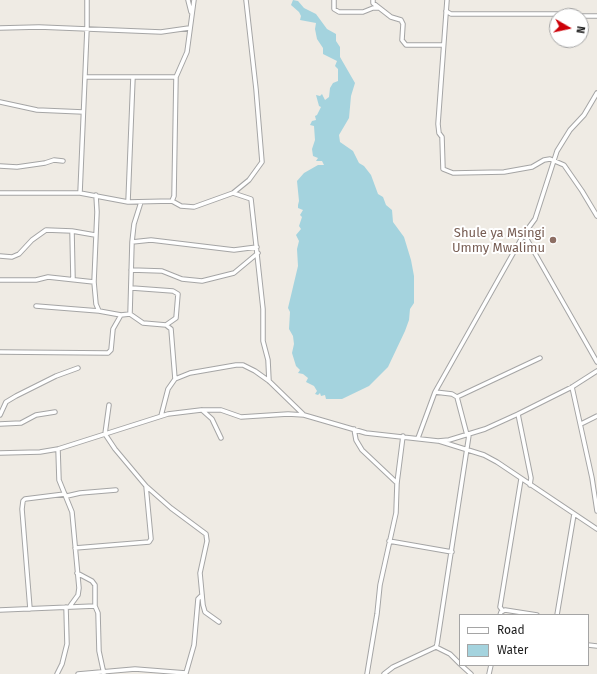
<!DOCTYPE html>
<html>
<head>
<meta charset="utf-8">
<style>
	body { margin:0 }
	#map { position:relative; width:597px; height:674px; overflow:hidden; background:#efebe4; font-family:"Fira Sans",sans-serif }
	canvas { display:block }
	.legend { position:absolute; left:459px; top:614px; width:130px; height:52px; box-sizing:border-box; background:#fff; border:1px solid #a5a5a5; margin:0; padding:5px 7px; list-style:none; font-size:12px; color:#1e1e1e }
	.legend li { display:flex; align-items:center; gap:8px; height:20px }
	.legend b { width:20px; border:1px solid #a5a5a5 }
	.north { position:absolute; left:549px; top:8px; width:40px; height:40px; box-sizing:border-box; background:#fff; border:1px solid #a5a5a5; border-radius:50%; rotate:99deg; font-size:11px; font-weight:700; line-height:16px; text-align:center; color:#1e1e1e }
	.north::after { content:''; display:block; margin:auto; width:14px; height:18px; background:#cc0008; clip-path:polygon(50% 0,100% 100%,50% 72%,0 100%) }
</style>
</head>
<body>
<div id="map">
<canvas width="597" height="674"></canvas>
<ul class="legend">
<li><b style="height:5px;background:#fff"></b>Road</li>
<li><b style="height:11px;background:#a4d3de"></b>Water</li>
</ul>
<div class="north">N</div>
</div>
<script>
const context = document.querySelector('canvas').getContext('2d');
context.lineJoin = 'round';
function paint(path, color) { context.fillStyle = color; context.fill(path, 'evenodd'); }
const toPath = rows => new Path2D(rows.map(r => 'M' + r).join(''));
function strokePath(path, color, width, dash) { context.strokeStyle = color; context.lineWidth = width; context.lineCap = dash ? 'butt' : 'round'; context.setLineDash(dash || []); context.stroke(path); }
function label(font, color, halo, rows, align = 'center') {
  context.font = font + ' "Fira Sans",sans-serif'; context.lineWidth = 4; context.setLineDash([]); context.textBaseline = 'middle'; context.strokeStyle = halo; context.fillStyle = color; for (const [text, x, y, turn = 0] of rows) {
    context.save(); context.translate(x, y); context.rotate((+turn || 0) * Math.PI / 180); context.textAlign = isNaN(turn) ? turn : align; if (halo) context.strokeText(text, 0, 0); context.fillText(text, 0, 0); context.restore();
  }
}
const water = toPath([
	[293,0,298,1,304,8,316,14,327,29,336,34,336,41,340,47,340,57,355,83,351,96,349,118,339,135,340,142,353,151,359,163,364,166,371,175,378,194,383,197,386,205,392,210,393,222,404,237,411,260,414,276,414,303,410,309,409,320,405,331,388,367,369,386,342,399,326,399,325,395,321,396,320,393,318,395,315,394,317,391,314,386,306,382,308,378,303,374,298,373,300,370,296,366,292,353,294,344,293,336,289,329,290,312,288,308,298,266,297,249,299,241,296,235,301,229,299,226,302,217,300,215,303,210,298,208,298,205,299,201,297,181,304,173,318,165,324,165,322,161,316,161,318,158,313,156,312,149,315,140,314,126,310,125,312,121,316,120,315,116,317,115,321,107,319,106,316,95,320,96,322,94,325,100,329,97,330,88,333,83,338,81,338,69,335,66,337,61,323,54,323,48,317,39,315,29,316,23,300,20,301,16,299,12,291,5]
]);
const street = toPath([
	[188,0,191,12],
	[334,0,334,9,339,12,363,12,373,8,379,8],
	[373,0,373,3,391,17,401,20,403,24,402,40,406,45,442,45],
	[447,0,438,124,439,133,442,137,443,169,453,173,504,172,532,167,544,160,550,159,564,165,582,191,597,216],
	[446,11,451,14,557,14,574,16],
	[581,16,597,16],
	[0,28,39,27,161,32,189,28],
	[85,77,176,77],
	[0,102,37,110,83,112],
	[0,166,17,167,45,163,54,160,63,161],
	[0,193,80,193,128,202,172,201,174,196,176,77,187,52,194,0],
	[80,193,87,29,87,0],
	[233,193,249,180,262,162,256,89,246,0],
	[96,195,97,212,94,282,96,304,99,311],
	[172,201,181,206,194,207,233,193,251,199,263,309,263,341,268,360,269,381],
	[128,202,133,77],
	[141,202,134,224,132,242,130,314,143,323,166,325,171,329,175,379],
	[72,231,73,279],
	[524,234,597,362],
	[132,242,151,240,234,250,257,247],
	[0,256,12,257,19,254,32,240,46,230,72,231,95,235],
	[131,270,162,271,182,279,202,281,234,273,258,253],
	[0,280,36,280,48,277,94,282],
	[132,288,173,291,178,294,176,318,166,325],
	[36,306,99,311,121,315,130,314],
	[0,352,108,353,111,350,113,329,121,315],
	[572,387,592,478,597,511],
	[457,397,540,358],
	[109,405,105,434,115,449,146,486,171,508,206,534,207,541,200,573,203,605,205,612,219,622],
	[202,410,212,419,221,438],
	[518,414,531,478,530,485],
	[0,415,6,402,16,396,56,376,78,368],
	[161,416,168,389,175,379,190,373,236,365,243,365,255,371,269,381,303,414],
	[0,424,21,423,36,415,55,412],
	[581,424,597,416],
	[354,429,356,440,362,450,397,483],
	[418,438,435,392,524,234,535,219,557,151,570,130,584,115,597,93],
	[439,441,484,455,497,462,597,529],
	[58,449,59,480,72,512,79,588,78,595,70,606],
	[0,453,40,452,58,449,168,414,201,410,221,410,241,417,288,414,304,415,366,433,438,441,449,440,485,429,518,414,572,387,597,371],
	[67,496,80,493,116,490],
	[389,541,452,552],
	[75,548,149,542,151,539,146,486],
	[77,573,92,581,95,585,95,606],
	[30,609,22,509,23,501,25,499,65,494],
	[0,610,95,606,98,613,99,651,104,674],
	[503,611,500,607,521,479],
	[500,615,501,612,505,610,537,615],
	[557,615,574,514],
	[588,645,597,646],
	[436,647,450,654,460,664],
	[461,665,471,674],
	[57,674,62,664,67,644,66,607],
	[78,674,135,669,186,673,194,645,198,599,202,595],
	[367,674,377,614,380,585,396,513,397,483,403,436],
	[384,674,393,667,436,647,437,644,469,435,467,435,457,397,452,394,435,392],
	[489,674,491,665]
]);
const markers = [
	[553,240,4,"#8d6e63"]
];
const educationNames = [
	["Shule ya Msingi",545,233],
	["Ummy Mwalimu",545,248]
];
paint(water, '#a4d3de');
strokePath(street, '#a5a5a5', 5.5);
strokePath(street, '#fff', 3.5);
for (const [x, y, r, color] of markers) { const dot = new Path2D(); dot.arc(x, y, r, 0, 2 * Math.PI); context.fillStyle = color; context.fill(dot); strokePath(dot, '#fff', 1.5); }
label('13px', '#785e54', '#fff', educationNames, 'right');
</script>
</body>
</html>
